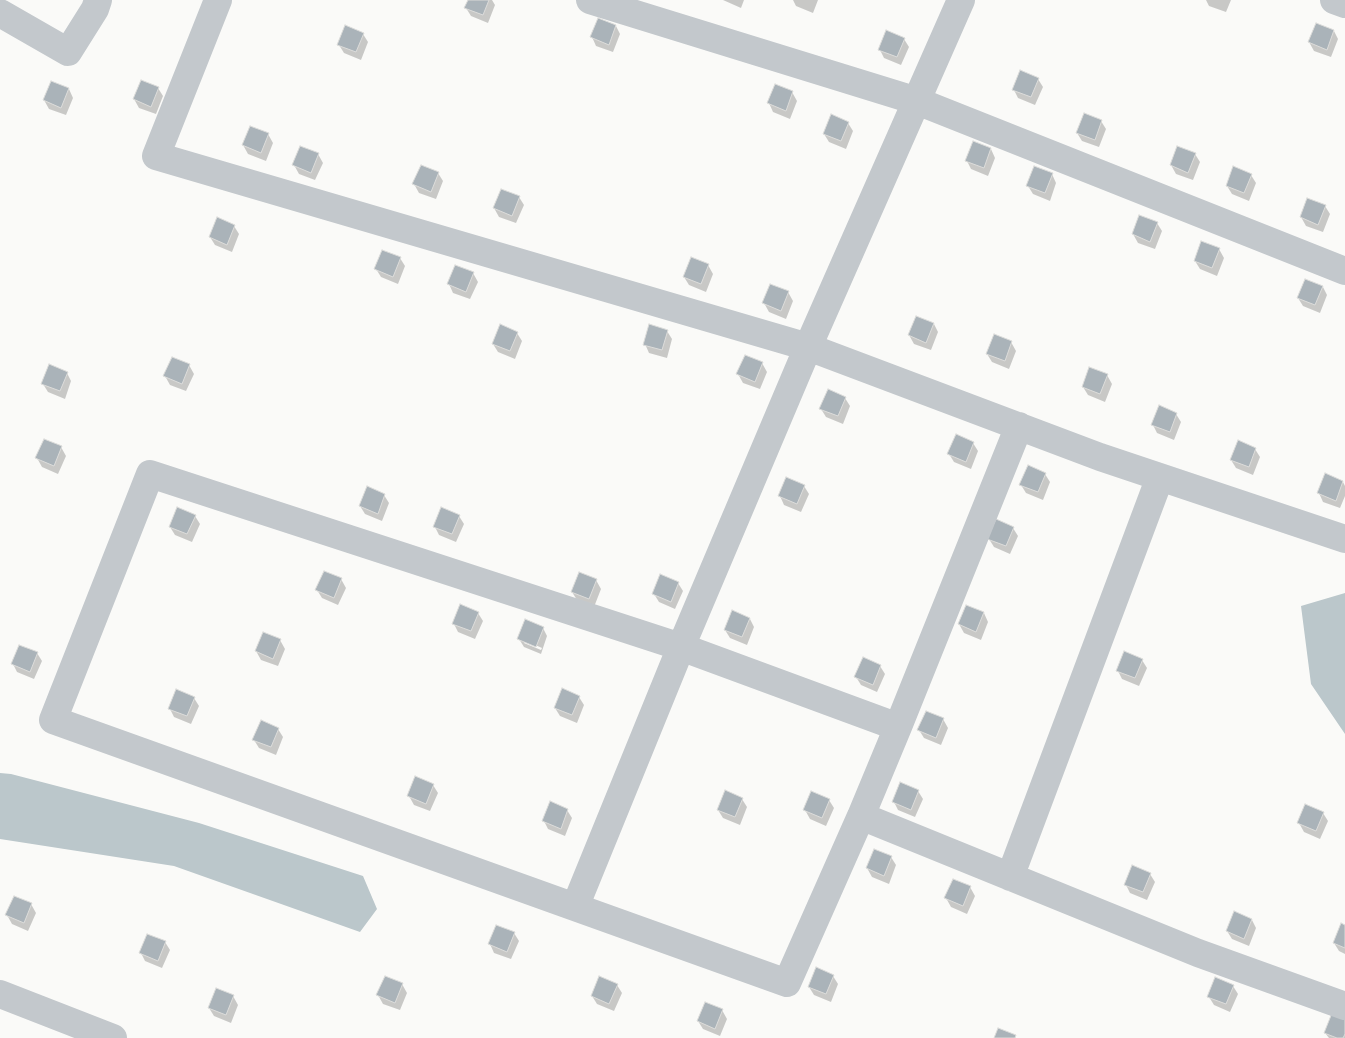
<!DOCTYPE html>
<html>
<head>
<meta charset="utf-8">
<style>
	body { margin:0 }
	canvas { display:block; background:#fafaf8 }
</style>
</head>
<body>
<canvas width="1345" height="1038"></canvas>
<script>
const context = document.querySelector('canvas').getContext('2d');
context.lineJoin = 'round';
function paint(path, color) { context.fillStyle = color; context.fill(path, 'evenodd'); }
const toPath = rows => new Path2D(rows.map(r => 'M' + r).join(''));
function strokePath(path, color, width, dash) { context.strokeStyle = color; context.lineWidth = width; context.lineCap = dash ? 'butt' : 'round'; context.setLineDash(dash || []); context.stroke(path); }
const water = toPath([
	[1345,593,1345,734,1311,684,1301,606],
	[0,773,11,774,199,823,363,876,377,909,360,932,174,866,0,839]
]);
const shadow = toPath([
	[469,0,492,0,495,5,488,23,471,16,466,8],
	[723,0,744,0,741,8],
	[793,0,818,0,813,13,796,6],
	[1206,0,1231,0,1226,12,1209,6],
	[616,26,620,34,613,52,596,46,592,37],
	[1334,31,1338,39,1331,57,1314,51,1309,42],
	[363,34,368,42,361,60,344,53,339,45],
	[904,39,909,47,901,65,884,58,880,50],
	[1038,79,1043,87,1035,105,1018,98,1014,90],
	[52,82,69,89,73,98,66,115,49,109,44,100],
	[158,88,163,96,156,114,139,108,134,99],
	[792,92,797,101,790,119,773,112,769,103],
	[1101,121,1106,129,1099,147,1082,141,1077,133],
	[848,123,853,131,846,149,829,142,824,134],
	[268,134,273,143,266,161,248,154,243,145],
	[991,149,995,158,988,176,971,169,967,161],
	[318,154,323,163,315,180,299,174,294,165],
	[1195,154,1200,162,1193,180,1176,174,1171,165],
	[438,173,443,181,436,199,419,193,414,184],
	[1052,174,1056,183,1050,201,1033,194,1028,186],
	[1251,175,1256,183,1249,201,1232,194,1227,186],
	[519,197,524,205,516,223,499,217,494,208],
	[1325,206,1330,214,1323,232,1306,226,1301,217],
	[1157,223,1162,231,1155,249,1138,243,1133,234],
	[234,226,239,234,232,252,215,245,210,237],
	[1219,249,1224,258,1217,276,1200,269,1195,261],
	[400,258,405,266,398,284,381,277,376,269],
	[708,265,713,274,706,292,689,285,684,277],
	[473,273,478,282,470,299,453,293,449,284],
	[1323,287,1327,295,1320,313,1303,306,1298,298],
	[788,292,793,301,786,319,769,312,764,303],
	[917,317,934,324,938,332,931,350,914,344,909,335],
	[667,331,672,339,667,358,649,353,645,344],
	[517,333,522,341,515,359,498,352,493,344],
	[1011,342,1016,351,1009,369,992,362,987,354],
	[762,363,767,372,760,389,743,383,738,374],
	[189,365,194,374,186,391,170,385,165,376],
	[67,373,71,381,65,399,48,392,43,384],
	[1107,375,1112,384,1105,402,1088,395,1083,387],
	[845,398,850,406,843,424,826,417,821,409],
	[1176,414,1181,422,1174,440,1157,433,1153,425],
	[973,443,978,451,971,469,954,462,949,454],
	[61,447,66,456,58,474,42,467,37,458],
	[1255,449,1260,457,1253,475,1236,468,1231,460],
	[1045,474,1050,482,1043,500,1026,493,1021,485],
	[1343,482,1345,486,1345,496,1340,508,1323,502,1319,493],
	[804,486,809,494,801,512,784,505,780,496],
	[384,495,389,503,382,521,365,514,360,506],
	[195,516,200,524,192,542,175,535,170,527],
	[459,516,464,524,456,542,439,535,435,527],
	[1013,528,1018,536,1010,554,994,547,989,539],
	[341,579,346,588,338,605,322,598,317,590],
	[596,580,601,589,594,607,577,600,572,592],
	[678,583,683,591,675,609,659,602,654,594],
	[967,606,984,613,988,622,981,640,964,633,959,624],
	[733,612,750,619,754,627,747,645,730,638,725,630],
	[478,613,483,621,475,639,458,632,454,624],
	[543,628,547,636,541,654,524,647,519,639],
	[524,640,542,648,541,650,524,643],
	[280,640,285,649,278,666,261,660,256,651],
	[37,653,42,661,34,679,17,672,13,664],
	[1142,660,1147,668,1139,686,1122,679,1118,671],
	[880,666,885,674,877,692,861,685,856,677],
	[579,697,584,705,577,723,560,716,555,708],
	[194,698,199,706,191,724,174,717,170,709],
	[943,719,948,728,941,745,924,738,919,730],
	[278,729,283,737,276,755,259,748,254,740],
	[433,785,438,793,430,811,414,805,409,796],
	[918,791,923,799,915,817,898,810,894,802],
	[742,799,747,807,740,825,723,818,718,810],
	[829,800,834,808,826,826,810,819,805,810],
	[567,810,572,818,565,836,548,829,544,821],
	[1323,813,1328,821,1320,839,1304,832,1299,823],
	[891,857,896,865,889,884,872,877,867,868],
	[1150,874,1155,882,1147,900,1130,893,1126,885],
	[970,887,975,896,967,914,951,907,946,898],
	[31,904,36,913,28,931,12,924,7,915],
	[1252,920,1256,928,1249,946,1232,939,1227,931],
	[1345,926,1345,954,1339,951,1334,943],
	[514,933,519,941,511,959,494,953,490,944],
	[165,942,170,950,162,968,145,961,141,953],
	[833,976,838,984,831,1002,814,995,809,987],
	[402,984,407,993,400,1010,383,1004,378,995],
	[617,985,622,993,614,1011,597,1004,592,996],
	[1233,986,1238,994,1230,1012,1214,1005,1209,997],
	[233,996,238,1005,231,1023,214,1016,209,1008],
	[722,1010,727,1019,720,1036,703,1029,698,1021],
	[1345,1020,1345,1038,1329,1038,1325,1033]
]);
const building = toPath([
	[468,0,489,0,483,15,464,8,468,0],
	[598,18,616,25,609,45,590,37,598,18],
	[1316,23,1334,30,1327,50,1308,42,1316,23],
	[345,25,364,33,356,52,337,45,345,25],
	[886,30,905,38,897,57,878,50,886,30],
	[1020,70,1039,78,1031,97,1012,90,1020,70],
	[141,80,159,87,151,107,133,99,141,80],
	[51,81,69,88,61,108,43,100,51,81],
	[775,84,793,91,786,111,767,103,775,84],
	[1084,113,1102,120,1095,140,1076,133,1084,113],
	[831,114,849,122,841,141,823,134,831,114],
	[250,126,269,133,261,153,242,145,250,126],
	[973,141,991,148,984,168,965,161,973,141],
	[300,146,319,153,311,173,292,165,300,146],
	[1177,146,1196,153,1188,173,1170,165,1177,146],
	[421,165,439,172,431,192,412,184,421,165],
	[1034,166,1053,173,1045,193,1026,186,1034,166],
	[1233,166,1252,174,1244,193,1226,186,1233,166],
	[501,189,520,196,512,216,493,208,501,189],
	[1307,198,1326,205,1318,225,1300,217,1307,198],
	[1139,215,1158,222,1150,242,1132,234,1139,215],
	[217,217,235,225,227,245,209,237,217,217],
	[1201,241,1220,248,1212,268,1194,261,1201,241],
	[382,250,401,257,393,277,374,269,382,250],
	[691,257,709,264,701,284,683,277,691,257],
	[455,265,474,272,466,292,447,284,455,265],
	[1305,279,1323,286,1315,305,1297,298,1305,279],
	[770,284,789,291,781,311,762,303,770,284],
	[916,316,934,323,926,343,908,335,916,316],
	[500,324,518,332,510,351,492,344,500,324],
	[649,324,668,330,662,350,643,345,649,324],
	[994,334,1012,341,1005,361,986,354,994,334],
	[745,355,763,362,755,382,736,374,745,355],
	[172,357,190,364,182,384,163,376,172,357],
	[49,364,68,372,60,391,41,384,49,364],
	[1089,367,1108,374,1100,394,1082,387,1089,367],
	[828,389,846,397,838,416,819,409,828,389],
	[1159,405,1177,413,1170,432,1151,425,1159,405],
	[956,434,974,442,966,462,947,454,956,434],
	[44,439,62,446,54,466,35,458,44,439],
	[1238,440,1256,448,1249,467,1230,460,1238,440],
	[1028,465,1046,473,1038,492,1019,485,1028,465],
	[1325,473,1343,481,1336,501,1317,493,1325,473],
	[786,477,805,485,797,504,778,496,786,477],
	[367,486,385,494,378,514,359,506,367,486],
	[177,507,196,515,187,534,169,527,177,507],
	[441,507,460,515,452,534,433,527,441,507],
	[996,519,1014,527,1006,546,987,539,996,519],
	[324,571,342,578,334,598,315,590,324,571],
	[579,572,597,579,589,599,571,592,579,572],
	[660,574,679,582,671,602,652,594,660,574],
	[460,604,479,612,471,631,452,624,460,604],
	[966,605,984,612,976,632,958,624,966,605],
	[732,610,750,618,742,637,724,630,732,610],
	[525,619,544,627,536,647,517,639,525,619],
	[263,632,281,639,273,659,255,651,263,632],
	[19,645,38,652,30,672,11,664,19,645],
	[1124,651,1143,659,1135,678,1116,671,1124,651],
	[863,657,881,665,873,685,854,677,863,657],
	[562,688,580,696,572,715,554,708,562,688],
	[176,689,195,697,187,716,168,709,176,689],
	[926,711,944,718,936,738,917,730,926,711],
	[261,720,279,728,271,747,252,740,261,720],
	[415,776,434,784,426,804,407,796,415,776],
	[900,782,919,790,911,810,892,802,900,782],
	[725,790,743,798,735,817,717,810,725,790],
	[811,791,830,799,822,818,803,810,811,791],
	[550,801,568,809,561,829,542,821,550,801],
	[1305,804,1324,812,1316,831,1297,823,1305,804],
	[874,849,892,856,884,876,866,868,874,849],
	[1132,865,1151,873,1143,892,1124,885,1132,865],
	[953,879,971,886,963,906,944,898,953,879],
	[14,896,32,903,24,923,5,915,14,896],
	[1234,911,1252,919,1244,939,1226,931,1234,911],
	[1341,923,1345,925,1345,948,1333,943,1341,923],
	[496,925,515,932,507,952,488,944,496,925],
	[147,934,166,941,158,961,139,953,147,934],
	[816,967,834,975,826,994,808,987,816,967],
	[385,976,403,983,395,1003,376,995,385,976],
	[599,976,618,984,609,1004,591,996,599,976],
	[1215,977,1234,985,1226,1004,1207,997,1215,977],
	[216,988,234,995,226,1015,208,1008,216,988],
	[705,1002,723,1009,715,1029,697,1021,705,1002],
	[1332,1013,1345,1019,1345,1034,1343,1038,1337,1038,1324,1033,1332,1013],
	[998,1028,1016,1035,1015,1038,994,1038,998,1028]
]);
const minor = toPath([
	[218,0,156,156,808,347,1100,457,1345,539],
	[590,0,917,101,1345,271],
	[1334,0,1345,4],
	[0,13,68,52,95,9,98,0],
	[898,727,681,647,150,474,53,720,787,983,861,816,898,727,1019,426],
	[861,816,1198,953,1345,1006],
	[1010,877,1160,477],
	[575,907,681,647,808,347,961,0],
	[0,994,113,1038]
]);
paint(water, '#bbc7cb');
paint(shadow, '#0003');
paint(building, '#aab3b9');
strokePath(building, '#dcdcda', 1);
strokePath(minor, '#c3c8cc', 28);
</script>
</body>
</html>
